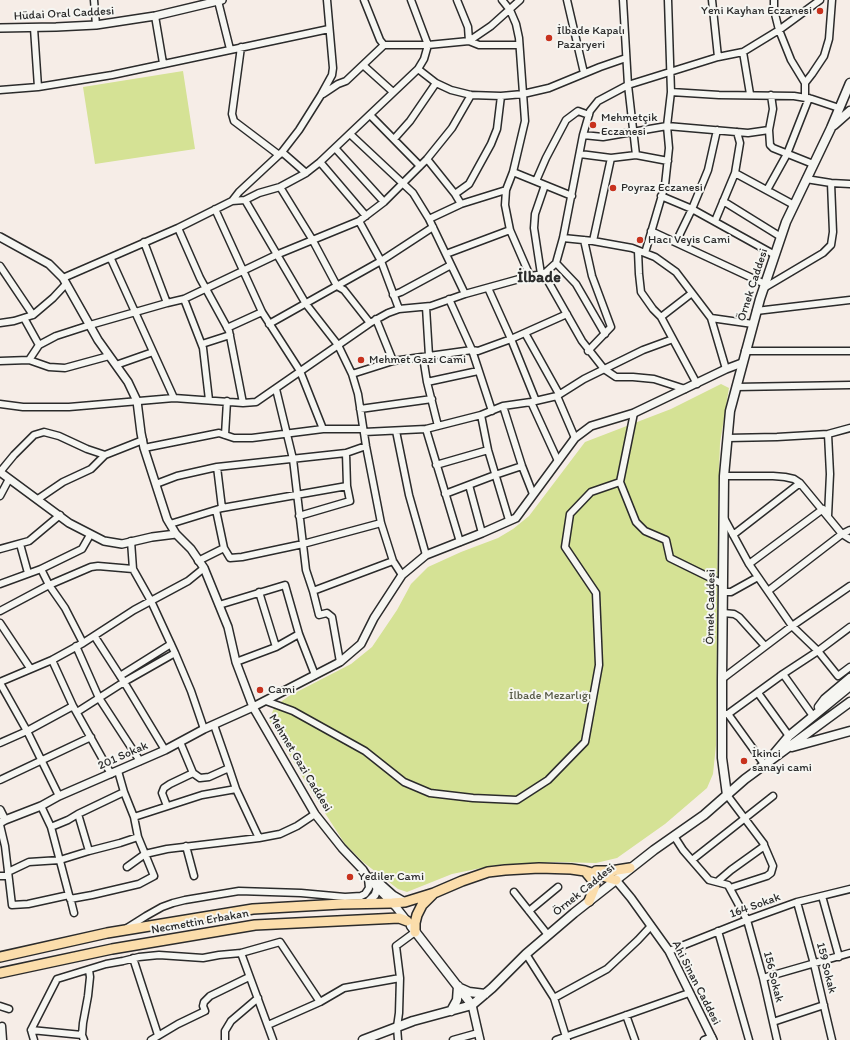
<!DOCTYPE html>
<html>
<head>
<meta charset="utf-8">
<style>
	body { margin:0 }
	canvas { display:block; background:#f6ede7 }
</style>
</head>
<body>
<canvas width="850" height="1040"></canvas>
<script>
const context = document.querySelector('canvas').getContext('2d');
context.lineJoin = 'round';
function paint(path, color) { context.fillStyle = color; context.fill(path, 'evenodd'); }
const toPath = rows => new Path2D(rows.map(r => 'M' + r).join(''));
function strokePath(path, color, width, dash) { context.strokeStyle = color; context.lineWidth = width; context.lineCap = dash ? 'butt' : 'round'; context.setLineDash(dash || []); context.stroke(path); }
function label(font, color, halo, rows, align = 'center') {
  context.font = font + ' Itim,sans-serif'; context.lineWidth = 4; context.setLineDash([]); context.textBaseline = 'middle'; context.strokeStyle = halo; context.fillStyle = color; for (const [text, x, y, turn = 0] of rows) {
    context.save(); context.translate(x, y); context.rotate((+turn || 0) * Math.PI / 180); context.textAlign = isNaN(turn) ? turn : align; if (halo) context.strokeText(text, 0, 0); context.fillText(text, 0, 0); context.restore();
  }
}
const green = toPath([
	[183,71,195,149,95,164,83,87],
	[721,384,729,388,720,443,718,503,716,745,713,774,707,788,665,824,617,858,596,863,556,862,496,865,452,874,407,892,398,889,363,862,345,844,312,793,269,720,275,706,289,696,351,664,372,647,397,610,411,584,428,567,461,552,498,538,513,529,529,516,585,442,671,409]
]);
const minor = toPath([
	[94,0,96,25],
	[457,0,468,27,469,41,479,45,519,45],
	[502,0,510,10,516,24,519,38,525,121,513,172,506,190,505,205,510,230,530,276],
	[567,0,584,73],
	[623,0,628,85,636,155],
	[712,0,718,57],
	[774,0,774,10,779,30,791,60,805,83,805,97],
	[218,1,230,49],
	[155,16,163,63],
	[34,28,38,87],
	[384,45,428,45,469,41,491,26,520,0],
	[241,47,232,114,234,121,279,155],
	[743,52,750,94],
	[363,65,393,92],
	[418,69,436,83,451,90,471,95,501,96,523,94,549,88,600,67,626,58],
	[805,83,812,74,824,56,829,39,832,0],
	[0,90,38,87,112,75,329,29],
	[671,92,719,95,794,96,812,99,839,108],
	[323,94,338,84,346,81,384,45,380,40,364,0],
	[771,95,773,109,769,130,770,145,773,148,813,164],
	[370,115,420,166],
	[350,134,413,193,429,219,465,294],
	[583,135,603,137,667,126,748,133,769,130],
	[394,139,410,121,436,83],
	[335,148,384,202],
	[282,152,306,173],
	[580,154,611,158,636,155,668,161],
	[427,159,455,194,461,204],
	[320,162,366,216],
	[513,172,572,196],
	[735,173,794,205],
	[806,179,831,183,850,184],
	[536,181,546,158,566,120,578,111,589,115],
	[280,187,312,239,337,286,344,290,370,323],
	[767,190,787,154,809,98],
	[455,194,469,184,491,144,497,129,501,96],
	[661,196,692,209,775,255],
	[245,200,306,304,338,345,352,374,358,394,366,446,381,523,393,561,402,575],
	[232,201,245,200,259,193,280,187,306,173,320,162,418,69,424,59,428,45,411,0],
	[723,201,781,237],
	[215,209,262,312,300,371,323,429],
	[429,219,461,204,506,190],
	[359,221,381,261,399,309],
	[715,221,735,173,740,143,737,132],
	[178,228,200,278,229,331,243,403],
	[651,231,765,284],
	[563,238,593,241,632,248,655,257,676,272,711,318,726,369],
	[584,240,592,276,611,327,588,351],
	[593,241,611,158],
	[144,242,167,303],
	[676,242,692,209,708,170,717,130],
	[638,251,639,274,641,292,653,309,661,317,697,384],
	[645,253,665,185,669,148,667,126,671,92,668,0],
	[446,254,510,230],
	[111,259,174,398],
	[556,263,576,284,605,334],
	[0,266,33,315],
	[541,274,534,228,535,214,545,185],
	[544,274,582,341,604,369,616,377,633,377,654,379,685,389],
	[63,278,178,228,232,201,239,192,282,152,299,130,321,95,332,75,333,68,327,0],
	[488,288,511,339,536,401],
	[764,288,823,253,831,245,833,232,831,183],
	[393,295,401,292,451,265],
	[184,299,203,348,209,400],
	[449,299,472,350,492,411],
	[426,307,429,356],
	[756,311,850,300],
	[661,317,692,293],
	[24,318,39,345],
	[711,318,753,324],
	[376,319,393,361],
	[0,323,14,321,33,315,53,298,66,284],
	[269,324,381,261,433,227],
	[227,328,262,312],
	[525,333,559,394],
	[202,344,230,335],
	[745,351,850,351],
	[423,357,427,382,438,426],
	[29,360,39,345,56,336,90,325,167,303,184,299,276,255,359,221,384,202,427,159,452,128,471,95],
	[0,361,29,360,49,367,65,368,109,356],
	[116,365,153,352],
	[352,374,393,361,472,350,478,351,511,339,567,314],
	[427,382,478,371],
	[736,387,850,385],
	[276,389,293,459,306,570,313,591,319,615,327,613,332,617,340,662],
	[557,396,575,438],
	[531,402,558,461],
	[0,404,23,407,69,407,174,398,243,403,256,402,370,323,388,313,399,309,431,306,465,294,530,276,544,274,556,263,563,238,583,135,590,111,598,101,628,85,718,57,743,52,779,30,820,0],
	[503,406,522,466,533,494],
	[360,409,432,399],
	[481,415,488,450,509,520],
	[426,429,460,542],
	[396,431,409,495,426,555],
	[364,432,426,429,481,415,503,406,531,402,557,396,584,379,643,350,673,339],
	[828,434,830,474,828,516],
	[225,435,227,401],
	[727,438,777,437,828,434,850,428],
	[144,448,219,433,234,438,252,438,323,429,363,429],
	[436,465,488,450],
	[217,467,222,508],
	[0,472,14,455,34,435,44,432,59,436,87,449,105,455],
	[724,476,773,476,785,477,794,479,800,483,842,534,850,539],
	[620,482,636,522,645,531,666,540,670,558,723,584],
	[156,484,177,476,217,467,346,453,366,446],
	[469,485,482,533],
	[445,494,495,475,522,466],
	[0,496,9,479],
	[38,499,63,482,91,469,105,455,143,440],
	[216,510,224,548],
	[299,516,350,501,347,486],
	[724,518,749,564,792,626,818,651,838,676,850,667],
	[170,524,222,508,347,486,346,453],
	[733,535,800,483],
	[131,541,133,569,151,601,175,653,191,691,204,729],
	[20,544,28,573],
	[0,549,29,541,60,515],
	[198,561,224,548,230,558,242,557,303,544,381,523],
	[749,564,823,509],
	[41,569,49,585,65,608,83,643],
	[0,584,41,569,82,549,90,535],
	[313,591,393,561],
	[768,591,842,534,850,530],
	[259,592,276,647],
	[723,592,731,592,758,577],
	[219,605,285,585,299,634,315,675],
	[0,611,49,585,91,567,98,566,133,569],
	[723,613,734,614,739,617,765,646],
	[0,623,30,668],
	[95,637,124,682,165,750],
	[76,646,99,698,140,761],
	[52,660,73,706,111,774],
	[236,662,276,647,299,634],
	[783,674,813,716],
	[120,676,171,644],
	[722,679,792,626,850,586],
	[0,682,52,660,83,643,134,610,188,581,204,568],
	[0,683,27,731,59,796],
	[758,693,789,736],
	[266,701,293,711,365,751,404,782,430,793,473,798,517,800,548,780,585,742,599,665,596,593,565,547,570,514,591,492,620,482,634,413],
	[77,712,124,682,175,653],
	[722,714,728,714,783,674,818,651,850,627],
	[728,714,764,764],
	[214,725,229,768],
	[180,742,193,773,200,778,209,777,229,768,236,789],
	[0,743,27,731,73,706],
	[118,771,124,792,134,817,138,837,145,854,167,849,259,838,280,834,297,826,315,814],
	[0,780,91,737],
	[167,806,162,793,164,788,170,784,193,773],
	[78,814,124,792],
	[134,817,202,795,236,789,259,838],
	[0,825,5,846,12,905,28,904,69,895,51,827,41,806],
	[51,827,68,820,78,814,89,851,120,843,138,837],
	[674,836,683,850,709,880,728,885,747,920,763,978,777,1040],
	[186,846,194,876],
	[692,860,773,796],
	[8,872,29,862,60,860,89,851],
	[0,876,8,876],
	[717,882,731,870,763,847,764,844,727,795],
	[730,888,767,876,771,873,773,866,764,845],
	[514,892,548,935],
	[822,896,839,957],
	[70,897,74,913],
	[70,899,92,895,139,884,154,876,145,854,127,867],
	[797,902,814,964,832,1040],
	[529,911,558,887],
	[127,928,146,916,162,907,173,903,185,900,239,891,301,893,345,897,361,896,365,894,369,888,368,878],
	[718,931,749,1040],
	[669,951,747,920,797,902,850,889],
	[241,953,273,1040],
	[526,954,554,998,567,1040],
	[133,958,158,1035],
	[763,978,850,953],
	[554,998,607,969,638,940,651,926],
	[0,1006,9,1009],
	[626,1015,635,1040],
	[773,1022,824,1005],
	[268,1025,320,1002,344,988,400,978],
	[2,1026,3,1040],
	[31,1030,57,979,106,964,123,961,139,957,159,955,203,958,219,955,241,953,280,942,320,1002],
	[34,1040,31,1030,82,1035],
	[84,1040,82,1035,83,1023,88,996,90,977,89,970],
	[151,1040,178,1024,205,1011,203,1006,204,1002,210,996,249,977],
	[225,1040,225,1031,231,1021,258,998],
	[398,1040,397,1027,399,1013,400,978,396,946,415,932],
	[453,1040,478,1033],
	[556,1040,689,993],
	[704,1040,712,1037]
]);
const tertiary = toPath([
	[0,28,56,27,96,25,155,16,222,0],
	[0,237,49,264,63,278,98,340,128,382,137,401,141,433,144,448,167,519,176,534,191,549,204,568,228,627,236,662,253,707,315,814,342,848,363,870,368,878,396,907,407,921],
	[0,472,69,523,104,541,122,544,152,537,176,534],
	[0,810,5,820],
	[0,823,5,820,41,806,59,796,165,750,204,729,253,707,340,662,361,644,374,618,402,575,426,555,482,533,516,518,575,438,591,426,634,413,726,369,742,363],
	[373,877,393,895,405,902],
	[616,880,631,898,669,951,713,1040],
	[367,903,375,895,377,889,376,886],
	[472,1005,480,1040]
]);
const secondary = toPath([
	[834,125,850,111],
	[819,707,825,699,850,678],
	[792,747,850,731],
	[773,755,789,736,850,686],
	[727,795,722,758,722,679,724,476,730,411,760,299,786,222,831,128,850,83],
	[411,926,472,1005],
	[460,988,469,992,485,994],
	[451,1011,457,1000,458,986],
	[363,1040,413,1021,472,1005,492,988,526,954,574,913,654,850,704,815,745,779,850,702]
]);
const primary = toPath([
	[585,871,594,882,595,886,589,901],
	[596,871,611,871,630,868],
	[415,932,415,923,417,915,422,905,433,894],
	[0,957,107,933,253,909,341,904,392,903,405,902,434,893,462,881,488,872,505,870,539,868,571,869,585,871,616,880],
	[0,973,112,949,255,925,399,918,407,921]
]);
const markers = [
	[820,11,4,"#c8321e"],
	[549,38,4,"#c8321e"],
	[593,125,4,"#c8321e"],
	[613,188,4,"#c8321e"],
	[640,240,4,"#c8321e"],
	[361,360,4,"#c8321e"],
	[260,690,4,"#c8321e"],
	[744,761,4,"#c8321e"],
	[350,877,4,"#c8321e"]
];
const poiNames = [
	["Yeni Kayhan Eczanesi",812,11,"right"],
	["İlbade Kapalı",557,31],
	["Pazaryeri",557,45],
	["Mehmetçik",601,118],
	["Eczanesi",601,132],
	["Poyraz Eczanesi",621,188],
	["Hacı Veyis Cami",648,240],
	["Mehmet Gazi Cami",369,360],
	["Cami",268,690],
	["İkinci",752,754],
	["sanayi cami",752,768],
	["Yediler Cami",358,877]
];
const streetNames = [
	["Hüdai Oral Caddesi",64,14,-3],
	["Örnek Caddesi",753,285,-72],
	["Örnek Caddesi",711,607,-89],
	["201 Sokak",123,756,-24],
	["Mehmet Gazi Caddesi",300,763,59],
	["Örnek Caddesi",584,890,-39],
	["164 Sokak",755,906,-20],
	["Necmettin Erbakan",200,922,-10],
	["159 Sokak",826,968,76],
	["156 Sokak",773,977,76],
	["Ahi Sinan Caddesi",696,983,63]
];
const parkNames = [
	["İlbade Mezarlığı",550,696]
];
const districtNames = [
	["İlbade",539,278]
];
paint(green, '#d5e295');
strokePath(minor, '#2b2b2b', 9);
strokePath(tertiary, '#2b2b2b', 10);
strokePath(secondary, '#2b2b2b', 11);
strokePath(primary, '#2b2b2b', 12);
strokePath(minor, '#f6f6f2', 6);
strokePath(tertiary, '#f6f6f2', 7);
strokePath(secondary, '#f6f6f2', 8);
strokePath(primary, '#fbddab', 9);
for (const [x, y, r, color] of markers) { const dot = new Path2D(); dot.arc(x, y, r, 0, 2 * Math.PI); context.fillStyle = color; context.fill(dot); strokePath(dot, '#f6f6f2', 1.5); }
label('12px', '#2b2b2b', '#f6f6f2', poiNames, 'left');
label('12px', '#2b2b2b', '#f6f6f2', streetNames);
label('12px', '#565946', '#f6f6f2', parkNames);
label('bold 16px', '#2b2b2b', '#f6f6f2', districtNames);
</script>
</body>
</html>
